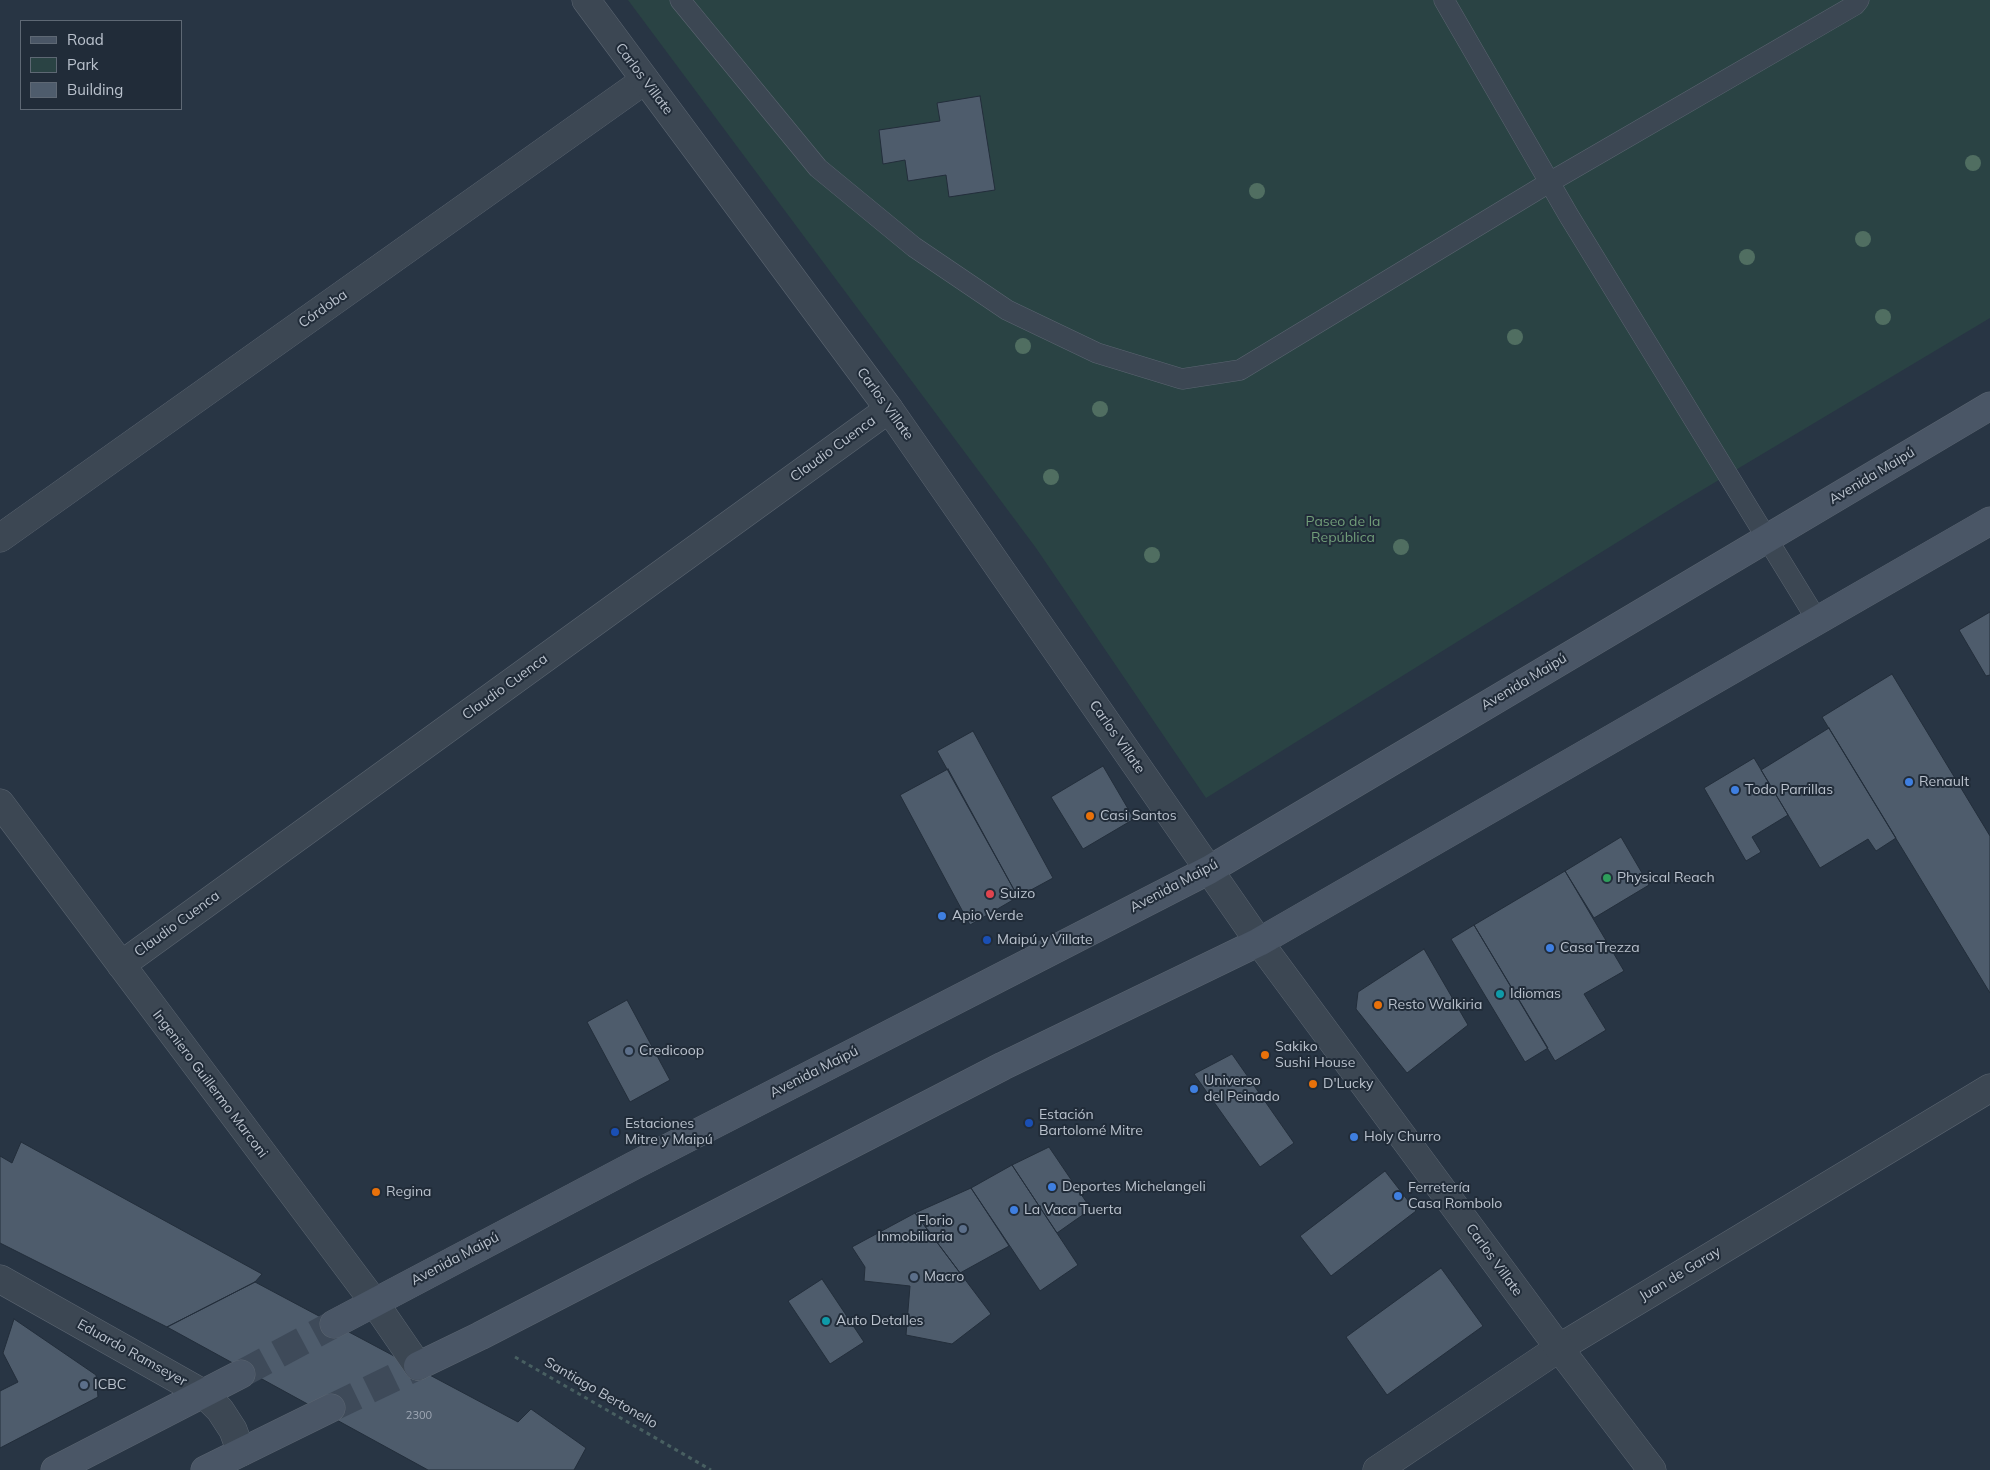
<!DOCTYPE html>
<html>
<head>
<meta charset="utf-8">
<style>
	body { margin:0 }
	#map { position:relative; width:1990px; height:1470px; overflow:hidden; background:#283544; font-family:Mulish,sans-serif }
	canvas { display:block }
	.legend { position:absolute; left:20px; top:20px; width:162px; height:90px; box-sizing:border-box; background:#212c39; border:1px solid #5e6874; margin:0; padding:6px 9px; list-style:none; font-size:15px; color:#bac2cd }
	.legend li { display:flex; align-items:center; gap:10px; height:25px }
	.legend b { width:25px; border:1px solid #5e6874 }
</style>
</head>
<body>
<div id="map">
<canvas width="1990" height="1470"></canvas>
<ul class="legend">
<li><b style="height:6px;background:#4a5666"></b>Road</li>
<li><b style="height:14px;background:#2a4344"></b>Park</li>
<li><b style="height:14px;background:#4e5c6c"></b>Building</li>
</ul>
</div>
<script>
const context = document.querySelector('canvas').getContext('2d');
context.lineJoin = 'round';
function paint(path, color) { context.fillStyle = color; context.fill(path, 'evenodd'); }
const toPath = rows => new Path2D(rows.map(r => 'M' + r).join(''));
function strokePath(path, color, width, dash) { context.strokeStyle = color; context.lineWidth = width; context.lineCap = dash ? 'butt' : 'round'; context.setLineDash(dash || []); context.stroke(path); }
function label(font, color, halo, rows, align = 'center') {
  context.font = font + ' Mulish,sans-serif'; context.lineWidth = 4; context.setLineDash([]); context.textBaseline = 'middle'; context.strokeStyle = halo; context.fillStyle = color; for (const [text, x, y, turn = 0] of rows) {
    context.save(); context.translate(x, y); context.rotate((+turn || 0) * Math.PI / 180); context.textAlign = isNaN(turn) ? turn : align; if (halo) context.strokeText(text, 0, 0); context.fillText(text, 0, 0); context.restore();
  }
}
const green = toPath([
	[628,0,1990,0,1990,318,1682,502,1206,798,1036,548],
	[980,96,994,190,949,197,946,175,908,181,905,160,883,163,879,130,940,121,938,103]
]);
const building = toPath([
	[980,96,995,190,949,197,946,175,908,181,905,160,883,164,879,130,940,121,937,103,980,96],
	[1990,612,1990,675,1986,676,1959,630,1990,612],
	[1892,674,1990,836,1990,993,1822,717,1892,674],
	[1829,728,1896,838,1876,851,1868,839,1820,868,1761,770,1829,728],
	[973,731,1053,878,1018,897,937,751,973,731],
	[1754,758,1788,815,1752,837,1761,852,1746,861,1704,788,1754,758],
	[1103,766,1134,819,1083,849,1051,797,1103,766],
	[948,769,1018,897,970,925,900,795,948,769],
	[1621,837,1649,885,1594,918,1565,871,1621,837],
	[1565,871,1624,971,1584,994,1606,1030,1555,1061,1474,925,1565,871],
	[1474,925,1548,1048,1525,1062,1451,939,1474,925],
	[1424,949,1468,1025,1407,1073,1356,1009,1358,992,1424,949],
	[627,1000,670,1080,630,1102,587,1022,627,1000],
	[1232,1054,1294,1143,1260,1167,1194,1074,1232,1054],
	[21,1142,262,1274,255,1282,167,1327,0,1243,0,1156,12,1163,21,1142],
	[1049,1147,1091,1209,1057,1233,1012,1165,1049,1147],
	[1012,1165,1078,1265,1040,1291,971,1188,1012,1165],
	[1385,1171,1416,1211,1331,1276,1300,1236,1385,1171],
	[971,1188,1009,1246,960,1273,915,1213,971,1188],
	[915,1213,991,1314,952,1344,906,1335,910,1286,864,1281,865,1267,852,1247,915,1213],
	[1441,1268,1483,1326,1387,1395,1346,1337,1441,1268],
	[822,1279,864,1342,830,1364,788,1301,822,1279],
	[255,1282,518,1422,531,1409,586,1448,574,1470,428,1470,167,1327,255,1282],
	[14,1319,96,1375,98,1397,0,1448,0,1391,18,1382,3,1353,14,1319]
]);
const secondaryTunnel = toPath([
	[241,1374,334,1324],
	[331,1408,418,1366]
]);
const path = toPath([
	[515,1357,711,1470]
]);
const service = toPath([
	[680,0,818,168,914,247,1007,310,1097,353,1182,379,1240,370,1550,182,1855,5,1859,0],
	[1444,0,1569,216,1817,620]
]);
const minor = toPath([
	[0,538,645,80],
	[0,803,374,1302,418,1366],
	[121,965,889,409],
	[0,1279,204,1394,220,1410,233,1430,241,1452],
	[1377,1470,1559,1348,1990,1088]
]);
const tertiary = toPath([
	[586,0,889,409,1259,942,1559,1348,1652,1470]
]);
const secondary = toPath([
	[334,1324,633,1166,1209,870,1990,406],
	[418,1366,480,1336,1003,1066,1259,942,1990,521],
	[55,1470,241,1374],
	[205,1470,331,1408]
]);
const trees = [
	[1973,163],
	[1257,191],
	[1863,239],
	[1747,257],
	[1883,317],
	[1515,337],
	[1023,346],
	[1100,409],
	[1051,477],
	[1401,547],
	[1152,555]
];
const markers = [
	[1909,782,5,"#3f7fe0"],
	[1735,790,5,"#3f7fe0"],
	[1090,816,5,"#e8710a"],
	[1607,878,5,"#2e9e5b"],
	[990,894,5,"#e0444e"],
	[942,916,5,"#3f7fe0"],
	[987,940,5,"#1a4fb4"],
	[1550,948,5,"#3f7fe0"],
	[1500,994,5,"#0f9aa8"],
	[1378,1005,5,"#e8710a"],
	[629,1051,5,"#5c6f8a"],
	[1265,1055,5,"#e8710a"],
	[1313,1084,5,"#e8710a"],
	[1194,1089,5,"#3f7fe0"],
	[1029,1123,5,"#1a4fb4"],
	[615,1132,5,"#1a4fb4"],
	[1354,1137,5,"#3f7fe0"],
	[1052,1187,5,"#3f7fe0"],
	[376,1192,5,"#e8710a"],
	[1398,1196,5,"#3f7fe0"],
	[1014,1210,5,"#3f7fe0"],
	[963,1229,5,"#5c6f8a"],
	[914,1277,5,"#5c6f8a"],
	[826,1321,5,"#0f9aa8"],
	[84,1385,5,"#5c6f8a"]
];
const numberNames = [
	["2300",419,1416]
];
const streetNames = [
	["Carlos Villate",644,79,53],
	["Córdoba",323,309,-35],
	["Carlos Villate",885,404,54],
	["Claudio Cuenca",833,449,-36],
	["Avenida Maipú",1872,476,-31],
	["Avenida Maipú",1524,682,-31],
	["Claudio Cuenca",505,687,-36],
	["Carlos Villate",1117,737,55],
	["Avenida Maipú",1174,886,-28],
	["Claudio Cuenca",177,924,-36],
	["Avenida Maipú",814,1072,-27],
	["Ingeniero Guillermo Marconi",210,1084,53],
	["Avenida Maipú",455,1259,-28],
	["Carlos Villate",1494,1260,54],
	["Juan de Garay",1680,1274,-31],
	["Eduardo Ramseyer",132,1353,29],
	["Santiago Bertonello",601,1393,30]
];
const parkNames = [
	["Paseo de la",1343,522],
	["República",1343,538]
];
const poiNames = [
	["Renault",1919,782],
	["Todo Parrillas",1745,790],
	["Casi Santos",1100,816],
	["Physical Reach",1617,878],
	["Suizo",1000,894],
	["Apio Verde",952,916],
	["Maipú y Villate",997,940],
	["Casa Trezza",1560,948],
	["Idiomas",1510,994],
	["Resto Walkiria",1388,1005],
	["Sakiko",1275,1047],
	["Sushi House",1275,1063],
	["Credicoop",639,1051],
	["Universo",1204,1081],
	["del Peinado",1204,1097],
	["D'Lucky",1323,1084],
	["Estación",1039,1115],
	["Bartolomé Mitre",1039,1131],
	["Estaciones",625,1124],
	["Mitre y Maipú",625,1140],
	["Holy Churro",1364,1137],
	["Deportes Michelangeli",1062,1187],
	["Ferretería",1408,1188],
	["Casa Rombolo",1408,1204],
	["Regina",386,1192],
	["La Vaca Tuerta",1024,1210],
	["Florio",953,1221,"right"],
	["Inmobiliaria",953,1237,"right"],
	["Macro",924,1277],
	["Auto Detalles",836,1321],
	["ICBC",94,1385]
];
paint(green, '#2a4344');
paint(building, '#4e5c6c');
strokePath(building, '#232e3b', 1);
strokePath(secondaryTunnel, '#3e4a59', 28, [28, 14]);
strokePath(service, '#5b6571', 21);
strokePath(minor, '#5b6571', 29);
strokePath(tertiary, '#5b6571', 29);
strokePath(secondary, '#5b6571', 29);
strokePath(path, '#485f61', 3, [4, 4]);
strokePath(service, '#3c4753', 20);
strokePath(minor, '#3c4753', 28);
strokePath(tertiary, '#3c4753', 28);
strokePath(secondary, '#4a5666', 28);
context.fillStyle = '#506e61';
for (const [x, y] of trees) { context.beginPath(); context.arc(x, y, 8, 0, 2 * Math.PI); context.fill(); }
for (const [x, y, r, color] of markers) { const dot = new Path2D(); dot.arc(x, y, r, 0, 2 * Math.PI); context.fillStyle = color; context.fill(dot); strokePath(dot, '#212c39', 2); }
label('11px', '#9fa8b5', null, numberNames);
label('14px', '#bac2cd', '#212c39', streetNames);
label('14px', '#719d79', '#212c39', parkNames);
label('14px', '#bac2cd', '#212c39', poiNames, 'left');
</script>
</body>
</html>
